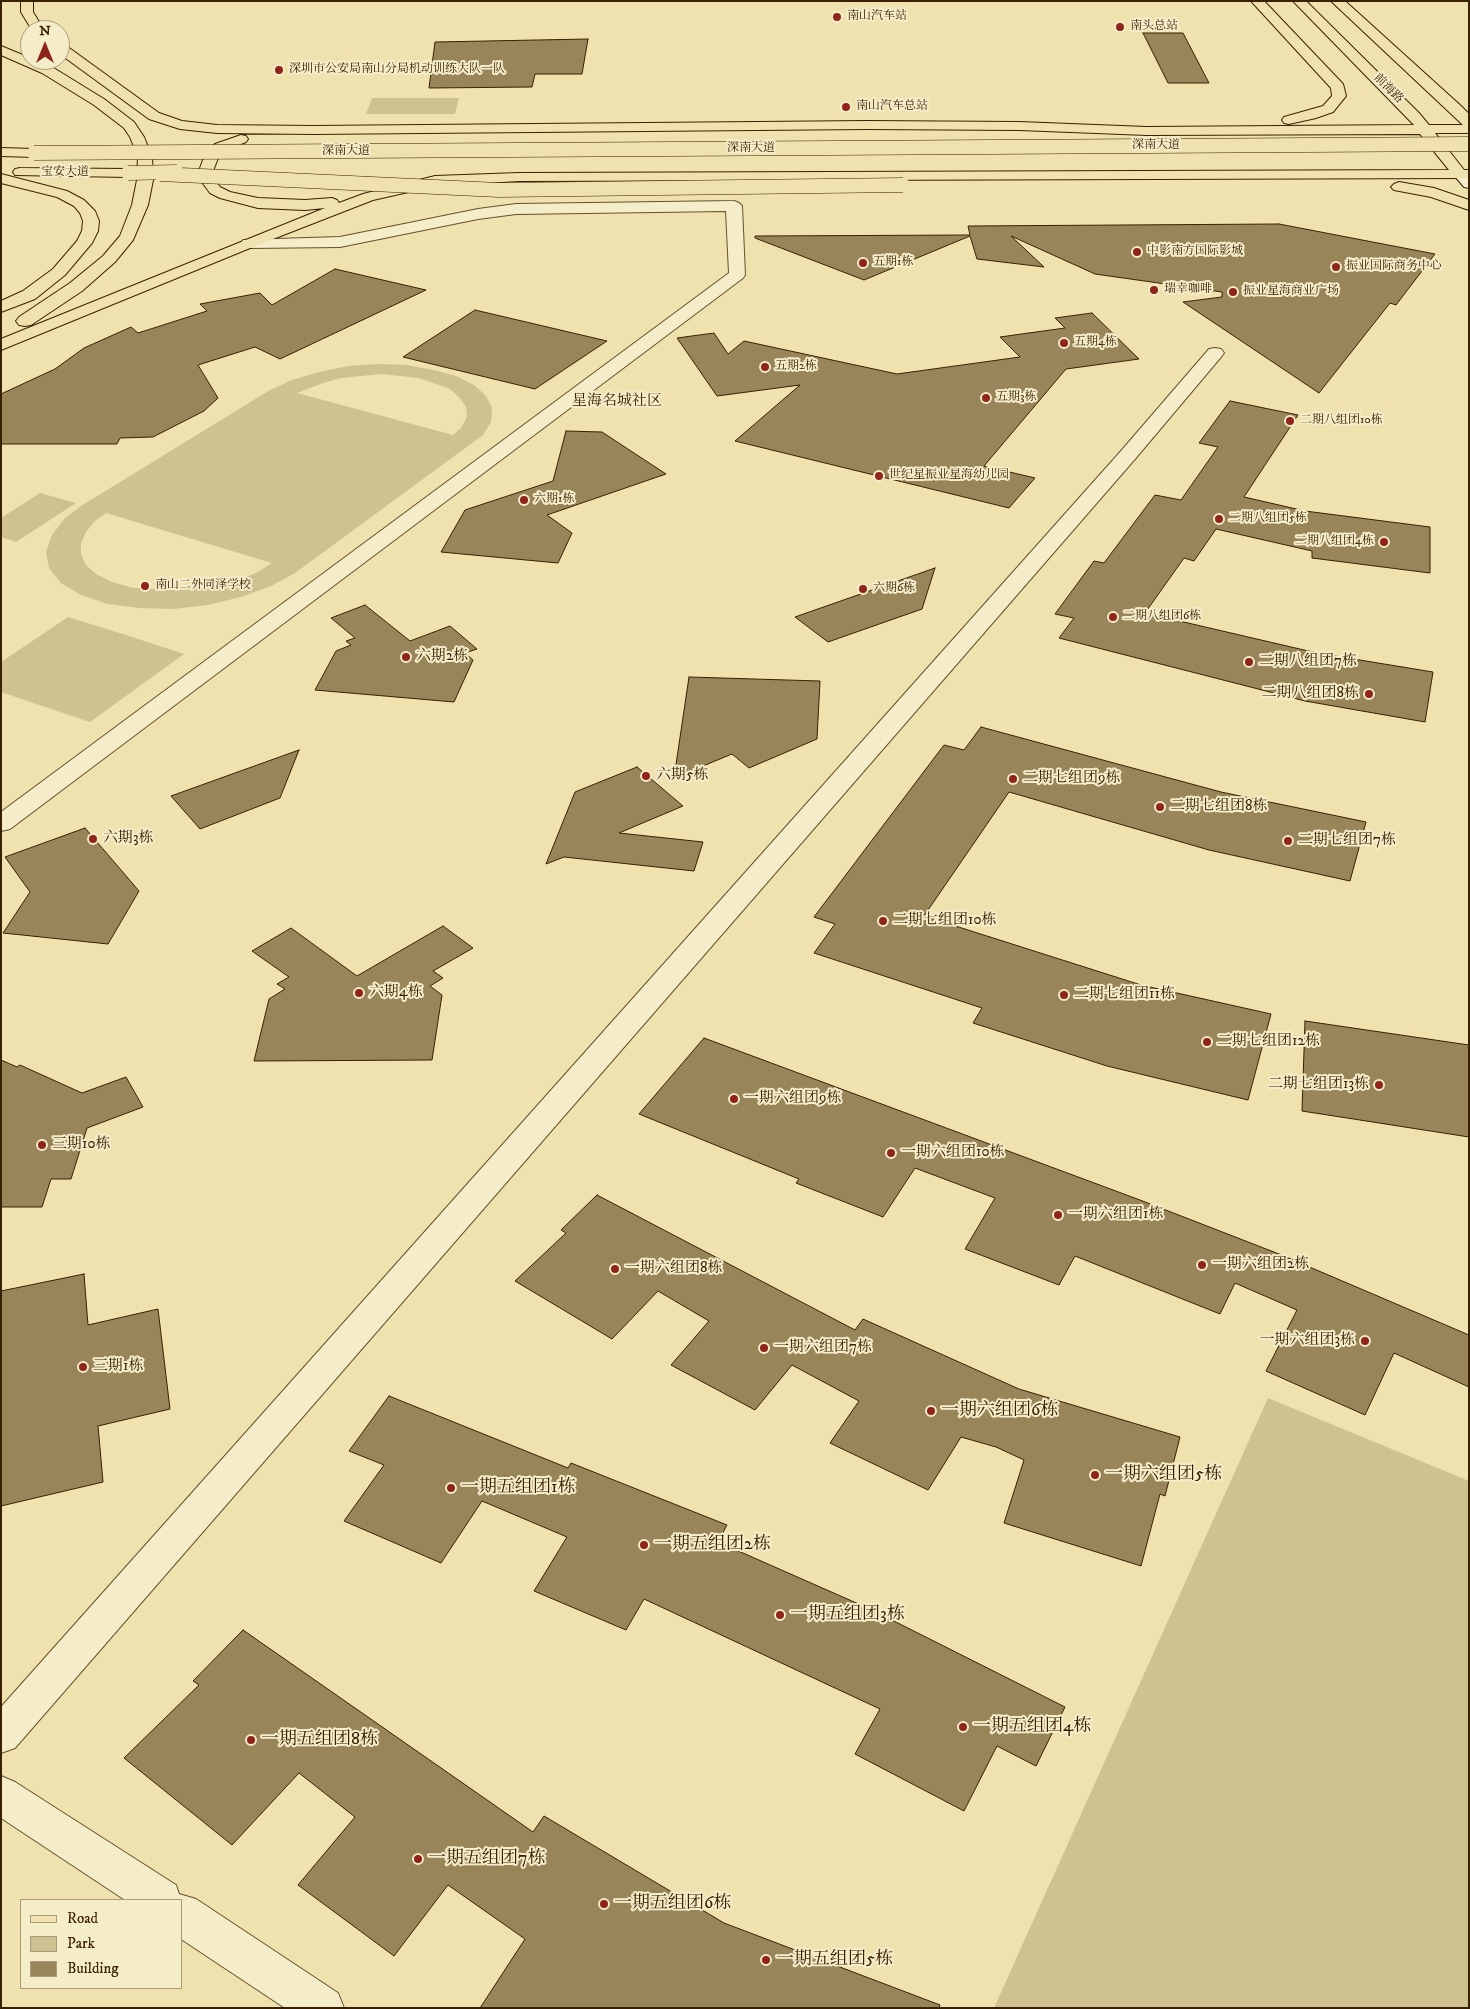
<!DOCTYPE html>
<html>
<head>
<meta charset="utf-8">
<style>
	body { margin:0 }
	#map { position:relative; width:1470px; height:2009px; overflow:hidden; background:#efe2ae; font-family:"IM FELL DW Pica",serif }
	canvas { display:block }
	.frame { position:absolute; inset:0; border:2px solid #392100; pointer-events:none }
	.legend { position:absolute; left:20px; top:1899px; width:162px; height:90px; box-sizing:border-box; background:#f5ecca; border:1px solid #aa9b79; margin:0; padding:6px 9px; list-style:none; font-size:15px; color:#392100 }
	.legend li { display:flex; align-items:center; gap:10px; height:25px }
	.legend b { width:25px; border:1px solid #aa9b79 }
	.north { position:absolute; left:20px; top:20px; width:50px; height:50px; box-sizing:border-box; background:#f5ecca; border:1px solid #aa9b79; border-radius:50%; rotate:0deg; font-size:14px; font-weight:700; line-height:20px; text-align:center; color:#392100 }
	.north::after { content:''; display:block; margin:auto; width:18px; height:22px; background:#8f2418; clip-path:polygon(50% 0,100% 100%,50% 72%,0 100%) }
</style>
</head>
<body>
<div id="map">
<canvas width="1470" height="2009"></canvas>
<div class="frame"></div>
<ul class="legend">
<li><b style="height:6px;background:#efe2ae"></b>Road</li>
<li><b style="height:14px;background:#d0c190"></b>Park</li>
<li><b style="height:14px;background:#98855a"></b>Building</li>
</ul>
<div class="north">N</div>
</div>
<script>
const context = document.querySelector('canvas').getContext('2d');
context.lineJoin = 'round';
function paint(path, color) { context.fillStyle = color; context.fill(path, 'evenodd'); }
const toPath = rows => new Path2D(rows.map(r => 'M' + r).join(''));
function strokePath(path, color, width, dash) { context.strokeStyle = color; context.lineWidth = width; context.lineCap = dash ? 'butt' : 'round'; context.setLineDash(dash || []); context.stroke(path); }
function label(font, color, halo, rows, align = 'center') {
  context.font = font + ' "IM FELL DW Pica","Noto Serif SC",serif'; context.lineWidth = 4; context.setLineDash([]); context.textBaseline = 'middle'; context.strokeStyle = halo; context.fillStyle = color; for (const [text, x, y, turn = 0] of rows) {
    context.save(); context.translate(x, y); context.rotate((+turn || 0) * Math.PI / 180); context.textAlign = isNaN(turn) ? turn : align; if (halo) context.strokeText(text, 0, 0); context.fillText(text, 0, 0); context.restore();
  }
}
const green = toPath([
	[372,98,459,98,455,114,366,114],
	[378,364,407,365,434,370,456,376,474,385,486,396,492,408,491,422,483,435,295,573,271,586,241,597,208,605,173,609,139,608,108,604,81,595,61,583,49,568,46,552,52,535,65,518,81,506,270,390,292,380,319,372,348,366],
	[381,374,419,378,450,389,460,398,466,407,467,417,461,428,453,435,297,393,323,383,341,378],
	[106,513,272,563,258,572,236,581,211,587,184,590,133,588,112,582,96,574,86,565,81,554,81,543,86,532,95,521],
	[40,493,76,503,16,542,1,537,1,518],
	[68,617,126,635,184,654,90,722,1,692,1,662],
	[1268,1398,1469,1481,1469,2008,994,2008]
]);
const building = toPath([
	[1143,33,1183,33,1209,83,1168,83,1143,33],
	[588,39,582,74,535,74,532,87,429,88,435,42,588,39],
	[1279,224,1435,254,1396,305,1390,303,1319,393,1183,302,1222,297,1222,292,1095,274,1011,236,1044,267,977,259,970,236,864,280,755,238,755,236,970,235,968,226,1279,224],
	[335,269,426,290,280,359,255,347,198,365,218,398,204,411,153,437,120,438,117,444,1,444,1,394,55,369,84,348,131,327,138,333,207,311,200,304,260,293,272,305,335,269],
	[475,310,607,341,535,389,403,357,475,310],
	[1092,313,1139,359,1066,369,984,466,1035,478,1009,508,735,441,800,385,717,396,677,338,714,333,728,354,744,341,897,374,1020,357,1000,337,1065,328,1055,318,1092,313],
	[1230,401,1298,415,1244,497,1305,511,1430,527,1430,573,1312,558,1312,551,1216,529,1194,561,1184,558,1145,613,1317,653,1433,672,1425,722,1305,701,1059,638,1074,618,1055,614,1094,561,1104,563,1155,495,1181,500,1218,447,1199,443,1230,401],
	[566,431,602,432,666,474,547,515,572,533,558,563,441,552,465,510,553,481,566,431],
	[935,568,922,609,828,642,795,617,935,568],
	[365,605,410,641,450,626,477,649,465,653,473,660,454,702,315,690,336,651,351,645,346,641,355,638,331,618,365,605],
	[689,677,820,681,817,739,749,768,732,754,674,778,689,677],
	[981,727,1221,792,1366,822,1350,881,1209,850,1009,792,924,916,1141,985,1271,1014,1248,1100,1107,1066,973,1023,982,1008,814,953,835,924,814,917,944,745,964,750,981,727],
	[299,750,280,798,200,829,171,796,299,750],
	[637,767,683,806,619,833,703,842,694,871,564,857,546,864,575,792,637,767],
	[85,828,139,891,108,944,3,933,30,892,5,857,85,828],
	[443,926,473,948,433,971,443,978,430,986,442,995,432,1060,254,1061,269,999,285,989,277,984,289,977,252,951,291,928,357,976,443,926],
	[1305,1021,1469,1045,1469,1137,1302,1111,1305,1021],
	[704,1038,1140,1200,1279,1254,1469,1335,1469,1387,1394,1353,1365,1415,1266,1371,1297,1310,1235,1283,1220,1314,1075,1256,1059,1285,965,1249,995,1198,915,1168,883,1217,796,1183,799,1179,639,1114,704,1038],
	[1,1060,17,1067,20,1065,82,1093,126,1077,143,1107,87,1128,71,1179,51,1179,42,1207,1,1207,1,1060],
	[597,1195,855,1330,863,1319,1019,1389,1180,1437,1165,1496,1160,1494,1141,1566,1004,1523,1024,1460,996,1447,961,1437,928,1490,830,1443,859,1401,792,1365,755,1410,671,1365,709,1321,658,1291,612,1339,515,1281,566,1233,561,1230,597,1195],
	[84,1274,88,1325,158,1309,170,1409,98,1426,103,1482,1,1506,1,1291,84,1274],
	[389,1396,568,1468,571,1463,727,1525,718,1542,870,1609,1065,1707,1036,1766,997,1746,964,1811,855,1754,880,1709,644,1599,626,1630,534,1591,567,1537,482,1501,441,1563,344,1521,384,1465,349,1451,389,1396],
	[243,1630,533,1832,544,1816,724,1923,940,2005,939,2008,480,2008,525,1939,448,1885,394,1956,298,1885,355,1817,299,1773,232,1845,124,1758,199,1685,193,1681,243,1630]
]);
const street = toPath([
	[734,201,739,203,742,206,745,275,743,278,10,829,1,831,1,812,729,273,726,211,516,214,478,219,340,247,249,248,243,246,241,243,243,240,340,237,478,209,516,204,734,201],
	[1215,348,1221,349,1224,353,1221,357,1135,459,15,1748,1,1753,1,1707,1121,451,1209,349,1215,348],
	[1,1776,15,1782,176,1885,179,1894,196,1899,338,1993,344,2008,285,2008,181,1939,181,1900,125,1900,1,1818,1,1776]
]);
const secondary = toPath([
	[1460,170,1465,171,1469,175,1469,188,1464,187,1453,174,1455,171,1460,170]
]);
const primary = toPath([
	[21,1,33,1,33,12,44,30,32,30,21,12,21,1],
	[1251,1,1264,1,1343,84,1346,96,1333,112,1316,118,1289,124,1284,123,1282,120,1284,117,1323,106,1332,96,1331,88,1251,1],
	[1293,1,1306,1,1419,113,1429,125,1463,125,1331,1,1345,1,1461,106,1469,114,1469,133,1435,133,1464,170,1469,170,1469,178,519,181,435,186,373,200,255,246,1,350,1,339,325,208,305,210,258,208,220,198,210,193,199,178,199,171,204,157,215,144,241,135,246,136,248,139,246,142,225,150,218,158,213,171,213,178,220,187,230,192,258,198,305,200,332,198,337,200,339,203,363,194,435,176,519,173,1449,170,1420,134,1147,135,1019,130,867,129,313,134,217,133,180,129,149,119,60,54,60,44,65,45,159,113,182,121,217,125,313,126,867,121,1019,122,1147,127,1414,125,1293,1],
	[1,46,30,58,30,60,35,60,52,67,104,99,134,122,144,137,152,157,153,180,148,205,133,240,115,262,82,291,31,325,25,326,19,325,16,321,19,317,70,283,103,256,120,236,132,205,137,180,138,157,130,137,124,128,94,105,42,73,1,55,1,46],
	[1,148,34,149,39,150,41,153,39,156,34,157,1,156,1,148],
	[20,168,128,169,133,170,135,173,133,176,128,177,15,175,13,172,15,169,20,168],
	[1,174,67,191,84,200,95,211,99,221,98,231,92,243,65,275,35,299,1,312,1,301,23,291,53,269,77,241,82,231,83,221,80,213,74,206,57,197,1,183,1,174],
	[1399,182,1434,188,1469,200,1469,210,1431,197,1394,190,1391,187,1394,184,1399,182]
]);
const primaryBridge = toPath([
	[34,153,1469,144],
	[128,173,177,172],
	[160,174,499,190,903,185]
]);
const markers = [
	[837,17,5,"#8f2418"],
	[1120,27,5,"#8f2418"],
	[279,70,5,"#8f2418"],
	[846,107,5,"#8f2418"],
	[1137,252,5,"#8f2418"],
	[863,263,5,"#8f2418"],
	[1336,267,5,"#8f2418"],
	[1154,290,5,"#8f2418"],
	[1233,292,5,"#8f2418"],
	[1064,343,5,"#8f2418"],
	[765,367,5,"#8f2418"],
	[986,398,5,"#8f2418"],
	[1290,421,5,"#8f2418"],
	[879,476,5,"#8f2418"],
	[524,500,5,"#8f2418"],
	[1219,519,5,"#8f2418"],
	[1384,542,5,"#8f2418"],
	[145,586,5,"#8f2418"],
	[863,589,5,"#8f2418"],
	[1113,617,5,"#8f2418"],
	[406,657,5,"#8f2418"],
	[1249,662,5,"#8f2418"],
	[1369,694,5,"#8f2418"],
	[646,776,5,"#8f2418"],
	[1013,779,5,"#8f2418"],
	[1160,807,5,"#8f2418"],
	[93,839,5,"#8f2418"],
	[1288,841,5,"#8f2418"],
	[883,921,5,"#8f2418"],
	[359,993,5,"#8f2418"],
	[1064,995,5,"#8f2418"],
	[1207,1042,5,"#8f2418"],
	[1379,1085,5,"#8f2418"],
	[734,1099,5,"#8f2418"],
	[42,1145,5,"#8f2418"],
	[891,1153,5,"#8f2418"],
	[1058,1215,5,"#8f2418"],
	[1202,1265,5,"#8f2418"],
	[615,1269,5,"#8f2418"],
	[1365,1341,5,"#8f2418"],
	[764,1348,5,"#8f2418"],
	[83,1367,5,"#8f2418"],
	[931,1411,5,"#8f2418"],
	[1095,1475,5,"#8f2418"],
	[451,1488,5,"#8f2418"],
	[644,1545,5,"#8f2418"],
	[780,1615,5,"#8f2418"],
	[963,1727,5,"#8f2418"],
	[251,1740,5,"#8f2418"],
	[418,1859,5,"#8f2418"],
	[604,1904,5,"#8f2418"],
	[766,1960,5,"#8f2418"]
];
const farPoinames = [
	["南山汽车站",847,17],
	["南头总站",1130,27],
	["深圳市公安局南山分局机动训练大队一队",289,70],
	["南山汽车总站",856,107],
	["中影南方国际影城",1147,252],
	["五期1栋",873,263],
	["振业国际商务中心",1346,267],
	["瑞幸咖啡",1164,290],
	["振业星海商业广场",1243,292],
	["五期4栋",1074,343],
	["五期2栋",775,367],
	["五期3栋",996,398],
	["二期八组团10栋",1300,421],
	["世纪星振业星海幼儿园",889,476],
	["六期1栋",534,500],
	["二期八组团5栋",1229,519],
	["二期八组团4栋",1374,542,"right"],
	["南山二外同泽学校",155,586],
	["六期6栋",873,589],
	["二期八组团6栋",1123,617]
];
const farStreetnames = [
	["前海路",1388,89,45],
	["深南大道",1156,146],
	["深南大道",751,149],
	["深南大道",346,152],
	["宝安大道",65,173]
];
const farQuarternames = [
	["星海名城社区",617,402]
];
const poiNames = [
	["六期2栋",416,657],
	["二期八组团7栋",1259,662],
	["二期八组团8栋",1359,694,"right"],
	["六期5栋",656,776],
	["二期七组团9栋",1023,779],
	["二期七组团8栋",1170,807],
	["六期3栋",103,839],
	["二期七组团7栋",1298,841],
	["二期七组团10栋",893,921],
	["六期4栋",369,993],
	["二期七组团11栋",1074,995],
	["二期七组团12栋",1217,1042],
	["二期七组团13栋",1369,1085,"right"],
	["一期六组团9栋",744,1099],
	["三期10栋",52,1145],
	["一期六组团10栋",901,1153],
	["一期六组团1栋",1068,1215],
	["一期六组团2栋",1212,1265],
	["一期六组团8栋",625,1269],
	["一期六组团3栋",1355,1341,"right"],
	["一期六组团7栋",774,1348],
	["三期1栋",93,1367]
];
const nearPoinames = [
	["一期六组团6栋",941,1411],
	["一期六组团5栋",1105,1475],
	["一期五组团1栋",461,1488],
	["一期五组团2栋",654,1545],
	["一期五组团3栋",790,1615],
	["一期五组团4栋",973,1727],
	["一期五组团8栋",261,1740],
	["一期五组团7栋",428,1859],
	["一期五组团6栋",614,1904],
	["一期五组团5栋",776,1960]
];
paint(green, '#d0c190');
paint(building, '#98855a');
strokePath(building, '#392100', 1);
strokePath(street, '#66512c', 2);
strokePath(secondary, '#392100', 2);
strokePath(primary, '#392100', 2);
paint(street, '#f5ecca');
paint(secondary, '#f5ecca');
paint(primary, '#efe2ae');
strokePath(primaryBridge, '#392100', 15, []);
strokePath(primaryBridge, '#efe2ae', 14);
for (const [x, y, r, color] of markers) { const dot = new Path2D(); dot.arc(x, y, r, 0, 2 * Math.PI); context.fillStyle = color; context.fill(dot); strokePath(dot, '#f5ecca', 2); }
label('12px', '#392100', '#f5ecca', farPoinames, 'left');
label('12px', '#392100', '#f5ecca', farStreetnames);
label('15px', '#392100', '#f5ecca', farQuarternames);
label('15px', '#392100', '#f5ecca', poiNames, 'left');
label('18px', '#392100', '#f5ecca', nearPoinames, 'left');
</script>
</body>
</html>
